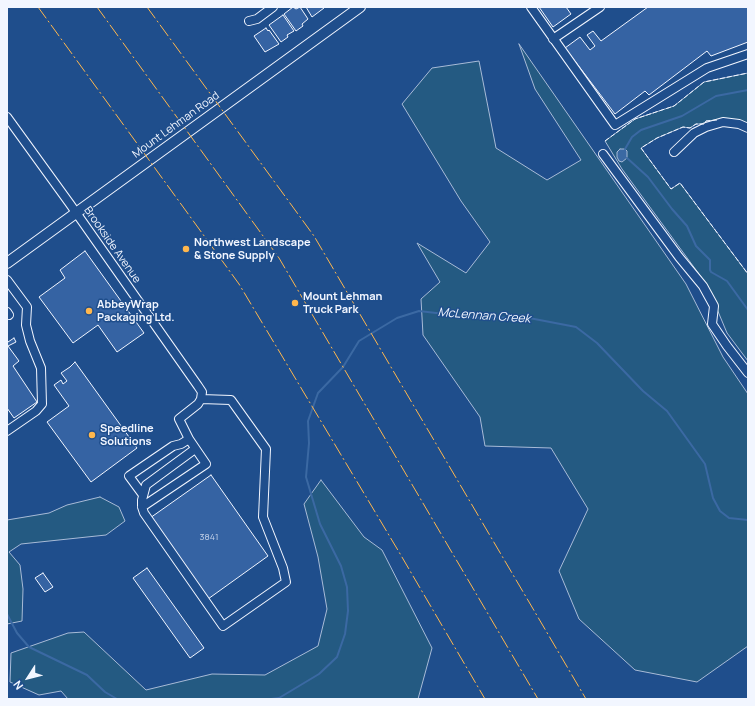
<!DOCTYPE html>
<html>
<head>
<meta charset="utf-8">
<style>
	body { margin:0 }
	#map { position:relative; width:755px; height:706px; overflow:hidden; background:#1f4e8c; font-family:Manrope,sans-serif }
	canvas { display:block }
	.frame { position:absolute; inset:0; border:8px solid #f2f6ff; pointer-events:none }
	.north { position:absolute; left:8px; top:658px; width:40px; height:40px; -webkit-text-stroke:3px #1f4e8c; paint-order:stroke; rotate:234deg; font-size:11px; font-weight:700; line-height:16px; text-align:center; color:#f2f6ff }
	.north::after { content:''; display:block; margin:auto; width:14px; height:18px; background:#f2f6ff; clip-path:polygon(50% 0,100% 100%,50% 72%,0 100%) }
</style>
</head>
<body>
<div id="map">
<canvas width="755" height="706"></canvas>
<div class="frame"></div>
<div class="north">N</div>
</div>
<script>
const context = document.querySelector('canvas').getContext('2d');
context.lineJoin = 'round';
function paint(path, color) { context.fillStyle = color; context.fill(path, 'evenodd'); }
const toPath = rows => new Path2D(rows.map(r => 'M' + r).join(''));
function strokePath(path, color, width, dash) { context.strokeStyle = color; context.lineWidth = width; context.lineCap = dash ? 'butt' : 'round'; context.setLineDash(dash || []); context.stroke(path); }
function label(font, color, halo, rows, align = 'center') {
  context.font = font + ' Manrope,sans-serif'; context.lineWidth = 3; context.setLineDash([]); context.textBaseline = 'middle'; context.strokeStyle = halo; context.fillStyle = color; for (const [text, x, y, turn = 0] of rows) {
    context.save(); context.translate(x, y); context.rotate((+turn || 0) * Math.PI / 180); context.textAlign = isNaN(turn) ? turn : align; if (halo) context.strokeText(text, 0, 0); context.fillText(text, 0, 0); context.restore();
  }
}
const green = toPath([
	[519,44,686,284,723,357,748,394,748,646,697,682,635,670,579,619,559,571,588,509,551,448,485,446,480,417,423,335,421,299,440,282,417,243,466,273,490,242,461,201,402,104,432,68,479,61,496,148,547,180,581,160,535,89,519,44],
	[748,73,748,125,729,119,706,121,704,124,696,124,690,128,683,127,657,138,641,148,671,189,680,183,748,274,748,361,727,333,707,285,622,169,605,141,635,119,674,106,704,82,748,73],
	[321,480,364,537,382,550,432,648,418,699,68,699,61,691,39,695,10,682,11,653,68,633,84,632,146,690,212,674,265,675,318,646,327,609,318,557,304,504,321,480],
	[100,497,119,507,125,521,106,535,21,544,9,552,20,565,23,589,22,621,7,624,7,520,49,513,67,505,100,497]
]);
const water = toPath([
	[620,149,625,149,627,151,627,158,622,162,619,161,617,157,617,152,620,149]
]);
const stream = toPath([
	[625,149,632,137,641,130,682,116,716,96,748,90],
	[627,158,648,177,672,209,687,226,696,246,710,260,710,270,711,272,727,281,748,310],
	[7,614,17,633,29,647,87,675,105,692,117,699],
	[271,699,279,698,319,674,337,657,345,634,348,611,347,587,341,566,320,524,306,477,309,443,308,421,318,393,343,367,359,341,397,318,419,311,479,318,524,317,576,327,597,343,643,391,667,411,705,464,713,498,720,511,729,518,748,520]
]);
const building = toPath([
	[293,7,296,9,300,7,308,19,302,24,303,26,296,31,284,14,293,7],
	[306,7,323,7,324,8,312,17,306,7],
	[539,7,566,7,571,14,553,27,539,7],
	[648,7,748,7,748,42,711,56,707,51,649,95,645,91,615,114,565,48,580,37,590,50,595,46,587,35,593,31,601,41,648,7],
	[283,15,294,31,287,35,288,37,281,42,269,25,283,15],
	[266,28,268,31,269,30,279,44,265,52,254,36,266,28],
	[85,251,144,333,117,352,98,325,73,343,39,297,65,278,60,270,85,251],
	[14,338,16,342,8,346,19,361,13,366,37,402,14,418,7,408,7,340,8,342,14,338],
	[75,362,137,448,91,482,47,422,69,406,54,385,61,380,63,384,67,381,61,373,70,367,75,362],
	[211,475,268,556,208,599,150,518,211,475],
	[147,568,204,648,190,658,133,578,147,568],
	[43,573,53,587,45,592,35,578,43,573]
]);
const minor = toPath([
	[531,7,615,125,707,68,748,54],
	[249,21,257,19,273,7],
	[553,39,600,7],
	[7,117,70,204,198,386,202,392,201,399,198,404,179,419,189,439,206,464,142,507],
	[674,152,694,133,706,127,723,122,739,124,748,128],
	[603,154,679,257,703,286,714,306,712,324,727,346,748,373],
	[7,280,27,307,26,325,30,341,41,368,42,404,36,411,7,431],
	[7,312,9,315],
	[195,449,146,485,142,500,142,507,144,513,223,626,286,582,283,568,263,517,266,449,231,400,201,399],
	[143,495,129,476,173,446,181,444,189,439]
]);
const major = toPath([
	[7,263,360,7]
]);
const fence = toPath([
	[717,120,706,121,704,124,696,124,690,128,683,127,657,138,641,148,671,189,680,183,748,274],
	[605,141,635,119,674,106,704,82,748,73]
]);
const power = toPath([
	[38,7,239,284,399,552,485,699],
	[97,7,279,258,538,699],
	[147,7,314,236,586,699]
]);
const markers = [
	[186,249,4,"#ffb74d"],
	[295,303,4,"#ffb74d"],
	[89,311,4,"#ffb74d"],
	[92,435,4,"#ffb74d"]
];
const numberNames = [
	["3841",209,537]
];
const streetNames = [
	["Mount Lehman Road",176,125,-36],
	["Brookside Avenue",112,245,55]
];
const poiNames = [
	["Northwest Landscape",194,243],
	["& Stone Supply",194,256],
	["Mount Lehman",303,297],
	["Truck Park",303,310],
	["AbbeyWrap",97,305],
	["Packaging Ltd.",97,318],
	["Speedline",100,429],
	["Solutions",100,442]
];
const waterNames = [
	["McLennan Creek",484,316,4]
];
paint(green, '#245a82');
strokePath(green, '#a8bbd7', 1);
paint(water, '#3b69a3');
strokePath(water, '#a8bbd7', 1);
strokePath(stream, '#3b69a3', 2);
paint(building, '#3563a3');
strokePath(building, '#f2f6ff', 1);
strokePath(minor, '#f2f6ff', 10);
strokePath(major, '#f2f6ff', 12);
strokePath(minor, '#1f4e8c', 8);
strokePath(major, '#1f4e8c', 10);
strokePath(fence, '#f2f6ff', 1, [5, 2]);
strokePath(power, '#ffb74d', 1, [14, 3, 2, 3]);
for (const [x, y, r, color] of markers) { const dot = new Path2D(); dot.arc(x, y, r, 0, 2 * Math.PI); context.fillStyle = color; context.fill(dot); strokePath(dot, '#1f4e8c', 1.5); }
label('9px', '#c3d1e8', null, numberNames);
label('11px', '#f2f6ff', '#1f4e8c', streetNames);
label('bold 11px', '#f2f6ff', '#1f4e8c', poiNames, 'left');
label('italic 12px', '#f2f6ff', '#1f4e8c', waterNames);
</script>
</body>
</html>
